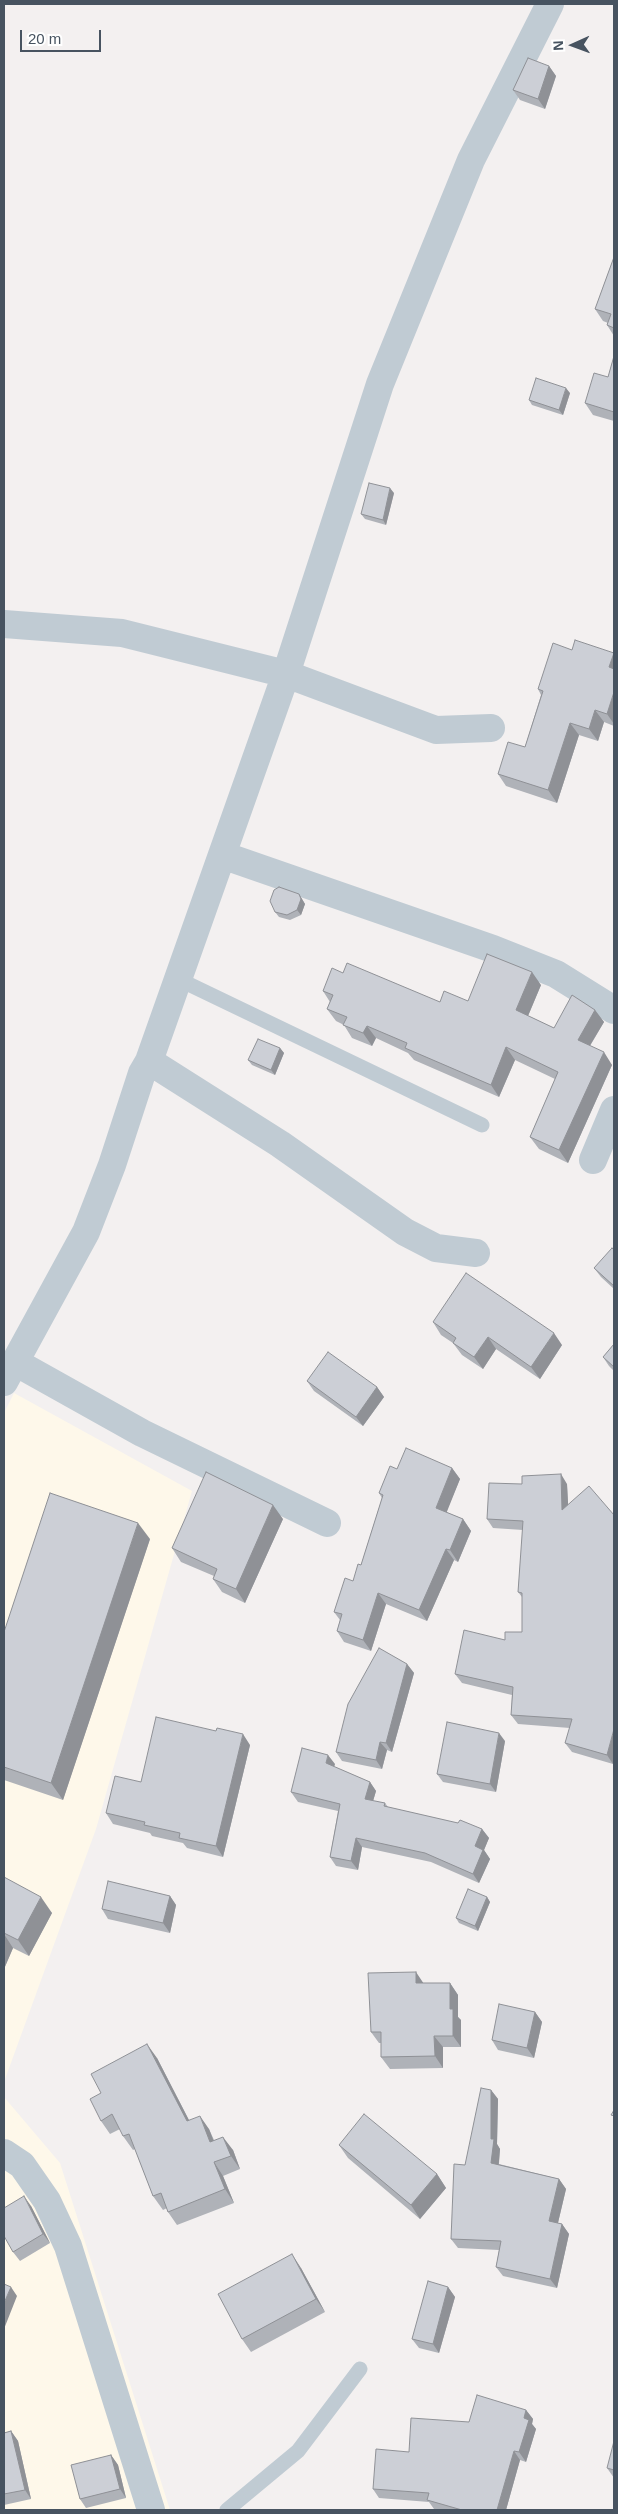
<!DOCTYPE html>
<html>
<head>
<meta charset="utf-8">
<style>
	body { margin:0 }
	#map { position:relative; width:618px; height:2514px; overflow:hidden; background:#f3f0f0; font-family:Arial,sans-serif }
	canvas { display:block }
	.frame { position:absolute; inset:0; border:5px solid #475360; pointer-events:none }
	.north { position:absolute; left:548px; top:20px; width:50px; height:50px; -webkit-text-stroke:4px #fff; paint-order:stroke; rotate:268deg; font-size:14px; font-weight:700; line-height:20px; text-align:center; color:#475360 }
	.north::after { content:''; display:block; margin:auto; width:18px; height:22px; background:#475360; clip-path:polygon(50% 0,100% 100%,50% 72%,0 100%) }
	.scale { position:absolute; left:20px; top:30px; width:81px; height:22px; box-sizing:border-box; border:2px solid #475360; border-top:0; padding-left:6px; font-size:15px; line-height:18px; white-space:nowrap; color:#475360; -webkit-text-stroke:4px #fff; paint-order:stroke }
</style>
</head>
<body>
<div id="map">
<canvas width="618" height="2514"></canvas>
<div class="frame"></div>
<div class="north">N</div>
<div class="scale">20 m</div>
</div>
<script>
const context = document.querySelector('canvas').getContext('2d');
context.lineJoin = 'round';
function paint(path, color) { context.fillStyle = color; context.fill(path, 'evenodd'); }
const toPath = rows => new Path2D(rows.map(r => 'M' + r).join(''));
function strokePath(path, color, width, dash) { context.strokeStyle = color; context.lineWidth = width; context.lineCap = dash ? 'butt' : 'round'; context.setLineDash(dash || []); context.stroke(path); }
const commercial = toPath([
	[14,1393,192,1491,96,1829,4,2082,4,1413],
	[4,2097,60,2163,170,2510,4,2510]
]);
const lane = toPath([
	[178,979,482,1125],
	[227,2510,298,2451,360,2369]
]);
const street = toPath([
	[4,624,122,633,286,674,436,730,491,728],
	[222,855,493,949,556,974,614,1010],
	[149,1061,280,1144,405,1232,436,1248,476,1253],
	[593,1160,614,1110],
	[15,1362,142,1433,327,1523],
	[4,1382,86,1232,112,1165,142,1073,149,1061,286,674,380,384,471,160,550,4],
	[4,2153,22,2165,47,2201,68,2246,151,2510]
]);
const wall = toPath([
	[549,66,556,76,545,109,520,100,513,90],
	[614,257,614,336,607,325,608,323,603,321,595,309],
	[614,356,614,421,593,415,585,403,608,377],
	[570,393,563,415,532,405,529,400],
	[394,493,386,525,365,519,361,514],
	[572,650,614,653,614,726,604,722,598,741,579,735,557,803,506,786,498,774,525,747,541,695,538,689],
	[299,894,305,904,301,915,290,920,279,917,275,912],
	[343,973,440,1002,468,1001,541,985,528,1016,554,1028,595,1010,604,1022,590,1046,612,1065,568,1163,539,1149,530,1137,555,1079,515,1060,499,1097,414,1060,408,1053,376,1038,372,1046,352,1038,344,1025,336,1021,327,1009,330,1002,323,991],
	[280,1048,284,1053,275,1075,252,1065,248,1060],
	[614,1250,614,1289,601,1277,594,1268],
	[433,1322,562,1345,540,1379,496,1349,483,1369,462,1355,453,1343,441,1335],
	[614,1344,614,1371,609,1366,603,1357],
	[307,1381,377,1387,384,1397,363,1426,314,1391],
	[452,1468,460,1479,446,1512,463,1519,471,1531,458,1562,454,1560,427,1621,386,1604,371,1651,344,1642,337,1631,340,1620,334,1612,353,1581,361,1565,382,1498,379,1493,397,1469],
	[522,1484,567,1484,568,1505,613,1764,572,1752,565,1743,570,1728,518,1724,511,1715,512,1695,462,1683,455,1674,505,1640,522,1632,522,1597,518,1592,523,1530,493,1528,487,1519],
	[283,1519,245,1603,222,1592,213,1579,214,1576,181,1562,172,1548],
	[150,1539,63,1800,4,1780,4,1632],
	[407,1664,414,1673,392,1752,387,1750,382,1769,342,1761,336,1752],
	[505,1741,496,1792,443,1782,437,1774],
	[250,1745,223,1857,187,1848,183,1843,152,1836,150,1833,113,1824,106,1813,141,1782],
	[335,1764,334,1767,370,1782,376,1791,373,1801,385,1803,388,1807,482,1829,489,1838,484,1850,490,1859,479,1883,431,1862,362,1847,358,1870,336,1866,330,1857,338,1811,298,1802,291,1792],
	[4,1877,52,1913,29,1956,13,1948,4,1969],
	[170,1896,176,1905,170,1933,108,1919,102,1909],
	[487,1897,490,1902,478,1931,459,1923,456,1918],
	[423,1983,450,1983,458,1995,458,2017,461,2020,461,2047,443,2047,443,2068,390,2069,381,2057,381,2043,379,2043,371,2032],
	[535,2012,542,2022,534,2058,498,2050,492,2040],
	[157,2058,189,2120,209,2129,214,2140,233,2150,240,2169,223,2176,234,2203,177,2225,168,2212,167,2208,163,2210,153,2196,135,2149,133,2150,123,2136,120,2129,110,2134,101,2121,101,2093],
	[491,2090,498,2099,497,2144,500,2149,499,2164,559,2179,566,2189,558,2223,562,2224,569,2234,557,2288,503,2276,496,2267,499,2250,458,2248,451,2239,465,2165],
	[339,2145,437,2174,446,2188,420,2219,348,2158],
	[31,2206,50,2243,20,2261,13,2252],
	[301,2268,325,2312,251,2352,242,2339],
	[448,2287,455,2297,439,2353,419,2348,412,2339],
	[526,2410,533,2419,532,2424,536,2429,526,2462,520,2460,506,2510,437,2510,434,2509,429,2502,379,2498,373,2489,409,2452,469,2422],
	[11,2431,18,2441,31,2499,4,2505,4,2433],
	[111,2455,118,2465,126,2498,86,2508,80,2499],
	[607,2468,614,2470,614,2478]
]);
const shadedWall = toPath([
	[549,66,556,76,545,109,538,99],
	[566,388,570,393,563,415,559,410],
	[390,488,394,493,386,525,383,520],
	[614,653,614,675,609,667],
	[614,692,614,724,607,714],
	[595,710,604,722,598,741,589,729],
	[570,723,579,735,557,803,548,790],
	[299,894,305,904,301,915,297,910],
	[532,972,541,985,525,1023,516,1010],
	[595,1010,604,1022,586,1052,578,1040],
	[367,1026,376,1038,372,1046,363,1033],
	[506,1047,515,1060,499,1097,491,1085],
	[280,1048,284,1053,275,1075,271,1070],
	[604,1052,612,1065,568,1163,559,1150],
	[554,1333,562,1345,540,1379,531,1367],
	[488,1337,496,1349,483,1369,474,1357],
	[377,1387,384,1397,363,1426,356,1417],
	[452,1468,460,1479,444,1519,436,1508],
	[561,1474,567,1484,569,1520,562,1510],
	[273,1505,283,1519,245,1603,236,1589],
	[463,1519,471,1531,458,1562,450,1550],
	[138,1523,150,1539,63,1800,51,1783],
	[446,1549,454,1560,427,1621,419,1610],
	[378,1593,386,1604,371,1651,363,1640],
	[407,1664,414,1673,392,1752,386,1743],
	[614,1729,614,1761,613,1764,607,1755],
	[499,1733,505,1741,496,1792,490,1784],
	[243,1734,250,1745,223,1857,216,1846],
	[380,1742,387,1750,382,1769,376,1760],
	[328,1755,335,1764,332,1772,326,1763],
	[370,1782,376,1791,371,1808,365,1799],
	[482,1829,489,1838,484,1850,490,1859,479,1883,473,1874,475,1846],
	[356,1838,362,1847,358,1870,351,1861],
	[170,1896,176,1905,170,1933,163,1923],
	[41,1897,52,1913,29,1956,18,1940],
	[487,1897,490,1902,478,1931,475,1926],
	[4,1934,13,1948,4,1969],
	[416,1972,424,1984,416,1983],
	[450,1983,458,1995,458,2017,461,2020,461,2047,453,2036,450,2009],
	[535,2012,542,2022,534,2058,527,2048],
	[434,2036,443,2047,443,2068,435,2056],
	[147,2044,157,2058,196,2134,187,2121],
	[491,2090,498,2099,497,2144,500,2149,498,2172,491,2163],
	[200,2116,209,2129,219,2155,210,2142],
	[223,2137,233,2150,240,2169,231,2156],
	[214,2162,223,2176,234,2203,225,2189],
	[437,2174,446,2188,420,2219,411,2205],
	[559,2179,566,2189,556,2231,549,2221],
	[24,2196,31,2206,50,2243,43,2234],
	[562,2224,569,2234,557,2288,550,2279],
	[292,2254,301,2268,325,2312,316,2299],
	[11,2287,17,2296,4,2329,4,2303],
	[448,2287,455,2297,439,2353,433,2344],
	[526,2410,533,2419,532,2424,536,2429,526,2462,519,2452,524,2418],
	[11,2431,18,2441,31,2499,25,2490],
	[514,2451,520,2460,506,2510,497,2510],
	[111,2455,118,2465,126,2498,120,2489]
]);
const building = toPath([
	[528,58,549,66,538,99,513,90,528,58],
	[614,257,614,328,607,325,611,314,595,309,614,257],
	[614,356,614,412,585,403,594,373,608,377,614,356],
	[536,378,566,388,559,410,529,400,536,378],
	[369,483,390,488,383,520,361,514,369,483],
	[575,640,614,653,609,667,614,669,614,692,607,714,595,710,589,729,570,723,548,790,498,774,508,742,525,747,543,691,538,689,553,643,572,650,575,640],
	[279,887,299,894,301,899,297,910,287,915,275,912,270,901,274,890,279,887],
	[487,954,532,972,516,1010,554,1028,572,995,595,1010,578,1040,604,1052,559,1150,530,1137,558,1072,506,1047,491,1085,405,1048,407,1043,367,1026,363,1033,343,1025,347,1017,327,1009,333,995,323,991,332,968,343,973,347,963,440,1002,444,991,468,1001,487,954],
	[258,1039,280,1048,271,1070,248,1060,258,1039],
	[612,1248,614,1250,614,1286,594,1268,612,1248],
	[466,1273,554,1333,531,1367,488,1337,474,1357,453,1343,456,1338,433,1322,466,1273],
	[614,1344,614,1367,603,1357,614,1344],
	[328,1352,377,1387,356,1417,307,1381,328,1352],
	[406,1448,452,1468,436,1508,463,1519,450,1550,446,1549,419,1610,378,1593,363,1640,337,1631,342,1614,334,1612,345,1578,353,1581,358,1564,361,1565,383,1495,379,1493,390,1466,397,1469,406,1448],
	[206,1472,273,1505,236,1589,213,1579,217,1569,172,1548,206,1472],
	[561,1474,562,1510,589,1486,614,1515,614,1729,607,1755,565,1743,572,1719,511,1715,513,1687,455,1674,464,1630,505,1640,505,1632,522,1632,522,1593,518,1592,523,1521,487,1519,489,1483,522,1484,522,1476,561,1474],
	[50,1493,138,1523,51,1783,4,1767,4,1632,50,1493],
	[379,1648,407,1664,386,1743,380,1742,376,1760,336,1752,348,1704,379,1648],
	[156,1717,216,1731,217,1728,243,1734,216,1846,179,1838,180,1833,144,1825,145,1822,106,1813,115,1776,141,1782,156,1717],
	[447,1722,499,1733,490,1784,437,1774,447,1722],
	[302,1748,328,1755,326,1763,370,1782,365,1799,385,1803,384,1806,458,1823,460,1820,482,1829,475,1846,483,1850,473,1874,425,1853,356,1838,351,1861,330,1857,340,1804,291,1792,302,1748],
	[4,1877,41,1897,18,1940,4,1933,4,1877],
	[108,1881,170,1896,163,1923,102,1909,108,1881],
	[468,1889,487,1897,475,1926,456,1918,468,1889],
	[416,1972,416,1983,450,1983,450,2009,453,2009,453,2036,434,2036,435,2056,381,2057,381,2032,371,2032,368,1973,416,1972],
	[499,2004,535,2012,527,2048,492,2040,499,2004],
	[147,2044,187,2121,200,2116,210,2142,223,2137,231,2156,214,2162,225,2189,168,2212,161,2193,153,2196,129,2134,123,2136,112,2114,101,2121,90,2099,101,2093,91,2074,147,2044],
	[481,2088,491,2090,491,2139,494,2139,491,2163,559,2179,549,2221,562,2224,550,2279,496,2267,501,2241,451,2239,454,2164,465,2165,481,2088],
	[614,2110,614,2116,611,2115,614,2110],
	[364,2114,437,2174,411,2205,339,2145,364,2114],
	[24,2196,43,2234,13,2252,4,2236,4,2208,24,2196],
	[292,2254,316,2299,242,2339,218,2294,292,2254],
	[428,2281,448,2287,433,2344,412,2339,428,2281],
	[4,2284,11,2287,4,2303,4,2284],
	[477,2395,526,2410,524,2418,529,2420,519,2452,514,2451,497,2510,462,2510,427,2500,429,2493,373,2489,376,2449,409,2452,411,2418,469,2422,477,2395],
	[11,2431,25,2490,4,2494,4,2433,11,2431],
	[614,2441,614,2470,607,2468,614,2441],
	[111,2455,120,2489,80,2499,71,2465,111,2455]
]);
paint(commercial, '#fef8ea');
strokePath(lane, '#c0cbd3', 15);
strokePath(street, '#c0cbd3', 28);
paint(wall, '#afb2b8');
paint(shadedWall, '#8f9196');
paint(building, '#cccfd6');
strokePath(building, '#8f9196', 1);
</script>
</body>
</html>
